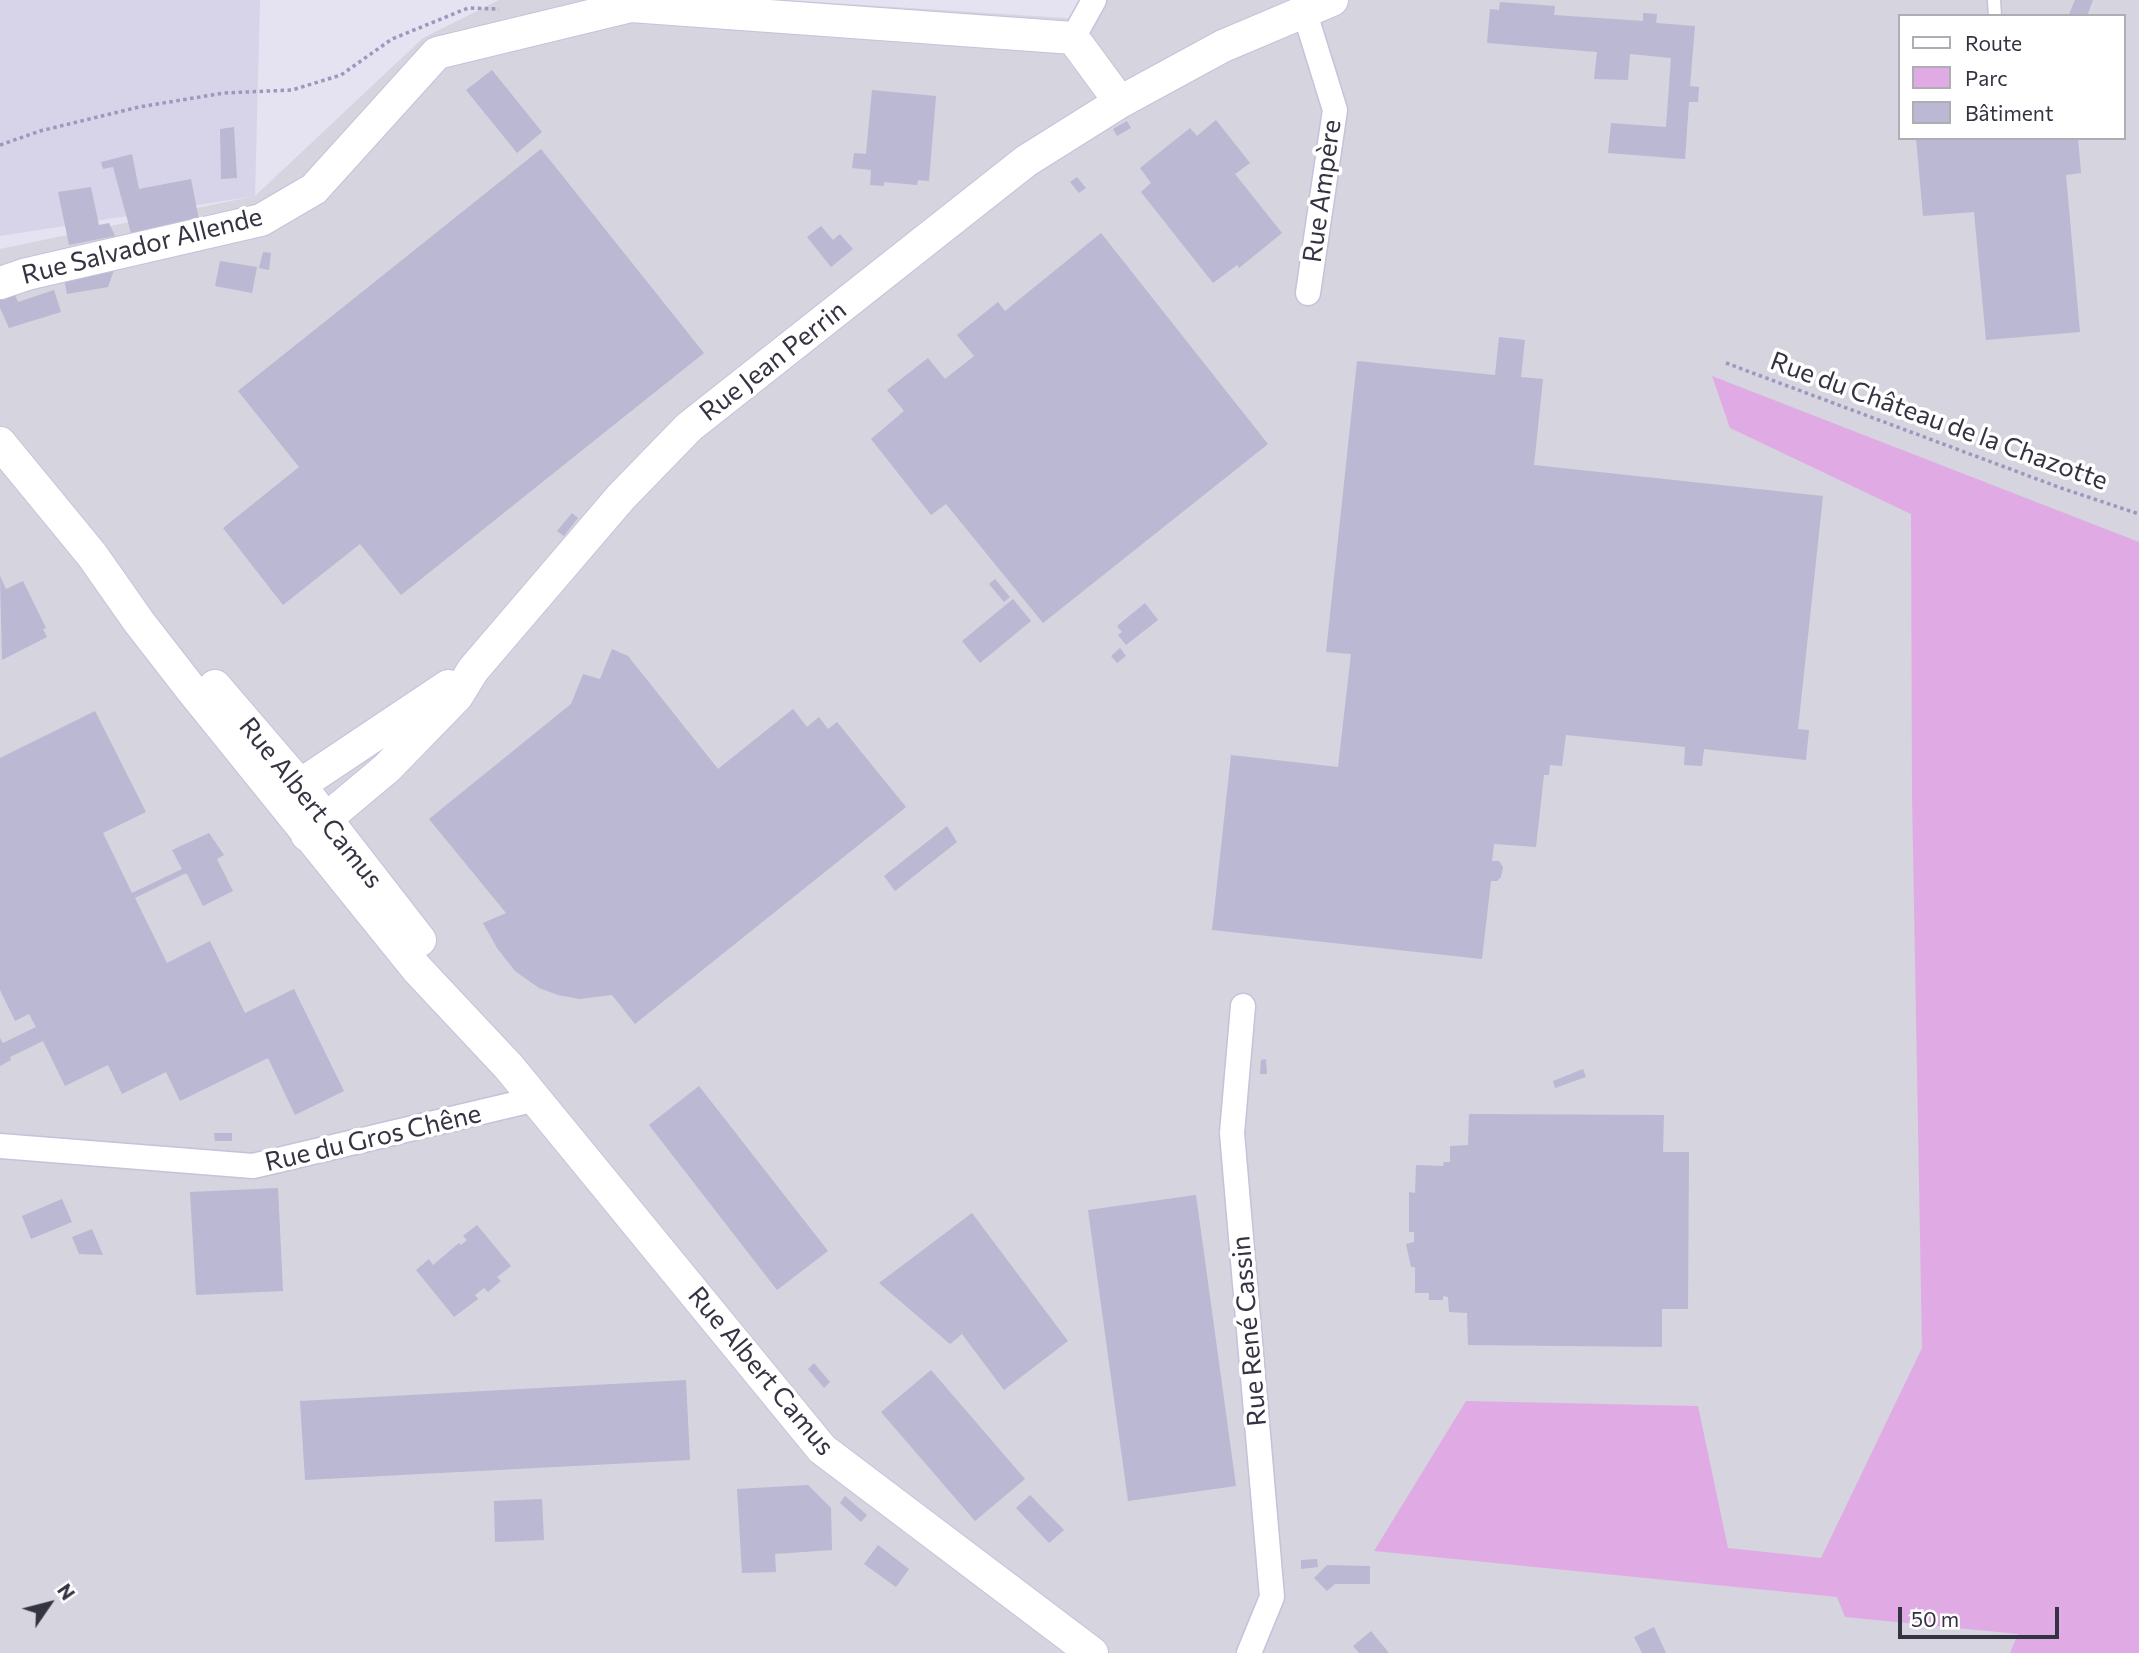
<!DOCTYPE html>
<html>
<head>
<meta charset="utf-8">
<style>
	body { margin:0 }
	#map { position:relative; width:2139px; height:1653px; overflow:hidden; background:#e5e2f1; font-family:Commissioner,sans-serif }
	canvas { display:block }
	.legend { position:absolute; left:1898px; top:14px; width:228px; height:126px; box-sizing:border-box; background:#fff; border:2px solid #aeadb3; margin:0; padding:9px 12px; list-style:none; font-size:21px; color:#343342 }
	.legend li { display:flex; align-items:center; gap:14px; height:35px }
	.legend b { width:35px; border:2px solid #aeadb3 }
	.north { position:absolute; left:14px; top:1569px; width:70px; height:70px; -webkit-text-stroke:5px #fff; paint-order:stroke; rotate:55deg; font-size:19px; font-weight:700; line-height:28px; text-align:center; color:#343342 }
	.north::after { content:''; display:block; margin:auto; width:24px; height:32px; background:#343342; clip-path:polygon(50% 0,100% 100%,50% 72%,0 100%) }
	.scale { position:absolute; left:1898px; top:1607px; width:161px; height:32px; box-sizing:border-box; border:4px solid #343342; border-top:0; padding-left:9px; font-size:21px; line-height:24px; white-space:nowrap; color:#343342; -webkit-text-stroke:5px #fff; paint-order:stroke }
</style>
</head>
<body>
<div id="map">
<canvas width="2139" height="1653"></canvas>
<ul class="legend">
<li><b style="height:9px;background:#fff"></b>Route</li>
<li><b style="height:19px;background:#e0abe5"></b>Parc</li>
<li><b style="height:19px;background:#bab8d2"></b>Bâtiment</li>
</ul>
<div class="north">N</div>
<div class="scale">50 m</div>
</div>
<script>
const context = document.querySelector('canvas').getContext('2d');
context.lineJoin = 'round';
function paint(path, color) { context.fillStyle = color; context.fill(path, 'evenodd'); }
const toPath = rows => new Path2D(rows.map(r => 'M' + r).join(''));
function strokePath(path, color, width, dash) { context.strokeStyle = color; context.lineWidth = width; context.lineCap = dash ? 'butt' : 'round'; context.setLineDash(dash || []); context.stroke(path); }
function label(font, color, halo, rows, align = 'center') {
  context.font = font + ' Commissioner,sans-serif'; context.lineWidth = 7; context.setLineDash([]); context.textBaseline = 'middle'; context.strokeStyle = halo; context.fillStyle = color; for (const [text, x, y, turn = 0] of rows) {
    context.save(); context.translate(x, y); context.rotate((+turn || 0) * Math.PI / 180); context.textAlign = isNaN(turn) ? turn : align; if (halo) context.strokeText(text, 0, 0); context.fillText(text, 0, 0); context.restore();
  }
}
const residential = toPath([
	[0,0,260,0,255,196,0,236]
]);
const industrial = toPath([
	[499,0,786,0,1080,19,1092,0,2139,0,2139,1653,0,1653,0,249,255,196,423,38],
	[1899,16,2123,16,2123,138,1899,138]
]);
const green = toPath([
	[1712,376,2139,542,2139,1653,2010,1653,2018,1634,1845,1617,1837,1597,1374,1551,1466,1401,1698,1406,1728,1548,1821,1558,1922,1348,1912,796,1911,514,1730,428]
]);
const building = toPath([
	[2075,0,2093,0,2087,16,2069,14],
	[1500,2,1555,6,1554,15,1643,21,1643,13,1657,14,1656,23,1695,26,1690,86,1699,87,1698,102,1689,102,1685,159,1608,153,1611,123,1666,127,1671,58,1630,54,1628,80,1594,79,1597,52,1487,43,1490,9,1499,10],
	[492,70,542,132,517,153,466,90],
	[872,90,936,96,929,181,918,180,917,185,884,182,884,186,870,185,871,170,852,168,854,153,866,154],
	[1216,120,1250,163,1235,174,1282,233,1239,268,1237,265,1213,283,1141,192,1151,183,1140,168,1190,128,1197,136],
	[1127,121,1131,128,1117,136,1113,129],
	[234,127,237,178,221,179,220,129],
	[1916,138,2078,138,2081,173,2066,175,2080,332,1986,340,1974,212,1923,216],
	[541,149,704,353,401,595,360,544,283,605,223,528,299,467,238,391],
	[132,154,139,189,191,179,199,220,131,233,113,167,103,169,101,162],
	[1077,177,1086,188,1079,193,1070,182],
	[91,187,99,225,109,223,115,236,69,245,58,192],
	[821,226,833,240,840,234,853,249,831,267,807,237],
	[1101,233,1268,444,1043,623,946,504,931,515,871,439,904,411,887,390,928,358,945,379,974,356,957,335,998,302,1005,311],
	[263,252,271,253,269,270,259,268],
	[220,261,257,267,252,293,215,286],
	[114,270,108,287,67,294,64,279],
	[54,290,61,312,9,328,0,308,0,297,14,293,18,302],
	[1499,337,1525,340,1521,377,1543,379,1534,465,1823,496,1798,729,1809,730,1806,760,1704,749,1702,766,1684,765,1685,747,1566,735,1562,766,1550,765,1549,775,1544,775,1536,847,1494,844,1492,861,1499,861,1503,867,1501,877,1497,881,1491,881,1482,959,1212,930,1231,755,1338,767,1351,654,1326,652,1357,361,1495,375],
	[572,513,578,518,564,536,557,531],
	[0,576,6,589,23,581,46,628,43,629,47,637,2,660],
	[995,579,1010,597,1004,602,989,584],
	[1013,599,1031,621,980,663,962,641],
	[1145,603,1158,620,1126,645,1118,635,1122,632,1117,626],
	[1120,648,1126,656,1117,663,1111,656],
	[612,649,628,656,718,769,793,709,807,727,819,717,828,729,837,722,906,807,635,1024,612,995,579,999,558,995,539,988,515,971,497,948,483,923,506,913,429,819,571,704,583,674,600,679],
	[95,711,146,812,103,833,132,893,182,869,172,850,209,833,224,855,217,859,233,891,203,906,187,874,184,874,135,898,167,963,210,941,245,1013,294,989,344,1091,295,1115,268,1058,180,1101,166,1072,122,1094,108,1065,65,1086,43,1041,10,1057,11,1060,0,1066,0,1038,3,1043,36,1027,29,1014,15,1021,0,990,0,758],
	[947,826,957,842,895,891,884,876],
	[1266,1059,1267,1074,1260,1074,1261,1060],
	[1583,1069,1586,1077,1555,1088,1553,1081],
	[699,1086,828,1251,777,1290,649,1125],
	[1469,1114,1664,1115,1663,1152,1689,1152,1688,1309,1662,1309,1662,1347,1468,1345,1467,1313,1449,1312,1448,1297,1443,1296,1443,1300,1429,1300,1429,1293,1415,1293,1415,1267,1411,1267,1406,1244,1414,1242,1414,1232,1409,1232,1409,1192,1415,1193,1416,1165,1443,1166,1444,1162,1450,1162,1450,1146,1468,1145],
	[214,1133,232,1133,232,1141,215,1141],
	[278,1188,283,1291,196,1295,190,1192],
	[1196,1195,1236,1486,1128,1501,1088,1210],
	[62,1199,72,1222,31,1239,22,1216],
	[972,1213,1068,1341,1004,1390,962,1334,950,1344,879,1283],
	[477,1225,511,1266,497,1277,501,1281,488,1292,484,1288,475,1295,478,1299,454,1317,416,1270,429,1259,433,1265,459,1243,461,1245,467,1240,463,1236],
	[92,1229,103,1255,79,1254,72,1237],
	[814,1363,830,1382,824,1388,808,1369],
	[931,1370,1025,1479,975,1521,881,1412],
	[686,1380,690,1460,305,1480,300,1401],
	[808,1485,831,1508,832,1550,775,1554,776,1572,742,1573,737,1489],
	[1030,1495,1064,1530,1049,1543,1016,1508],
	[845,1496,867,1515,861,1522,840,1503],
	[542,1499,544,1540,495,1542,494,1501],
	[878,1545,909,1569,896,1587,864,1564],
	[1317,1559,1318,1567,1301,1569,1301,1560],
	[1327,1565,1370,1566,1370,1584,1335,1584,1327,1591,1314,1578],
	[1654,1627,1666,1653,1642,1653,1634,1637],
	[1371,1631,1389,1653,1359,1653,1353,1646]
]);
const path = toPath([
	[0,145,40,131,139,107,224,93,292,90,341,75,392,39,468,8,499,9],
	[1726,363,2061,488,2139,514]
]);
const service = toPath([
	[1994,0,1995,16]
]);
const minor = toPath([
	[1304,10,1335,110,1308,293],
	[1073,38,1094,0],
	[1243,1006,1232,1133,1272,1597,1249,1653],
	[0,1146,253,1166,536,1099]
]);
const tertiary = toPath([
	[0,283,27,274,261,220,314,189,437,53,631,6,1073,38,1120,102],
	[0,443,92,555,139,622,191,689,417,969,509,1067,822,1449,1092,1653],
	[215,686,299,784,420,940],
	[285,795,448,686],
	[307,835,387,768,457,696,473,670,621,497,689,427,1026,161,1120,102,1223,46,1332,0]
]);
const streetNames = [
	["Rue Ampère",1322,191,-82],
	["Rue Salvador Allende",142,246,-14],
	["Rue Jean Perrin",773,361,-38],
	["Rue du Château de la Chazotte",1939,421,20],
	["Rue Albert Camus",311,803,51],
	["Rue du Gros Chêne",373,1138,-13],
	["Rue René Cassin",1249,1331,-95],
	["Rue Albert Camus",761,1371,50]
];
paint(residential, '#d7d4e9');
paint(industrial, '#d5d4df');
paint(green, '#e0abe5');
paint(building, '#bab8d2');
strokePath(service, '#c5c2da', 15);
strokePath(minor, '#c5c2da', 27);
strokePath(tertiary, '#c5c2da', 34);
strokePath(path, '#9b97bd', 3.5, [3.5, 3.5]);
strokePath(service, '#fff', 12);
strokePath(minor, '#fff', 24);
strokePath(tertiary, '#fff', 32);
label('26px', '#343342', '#fff', streetNames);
</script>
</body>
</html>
